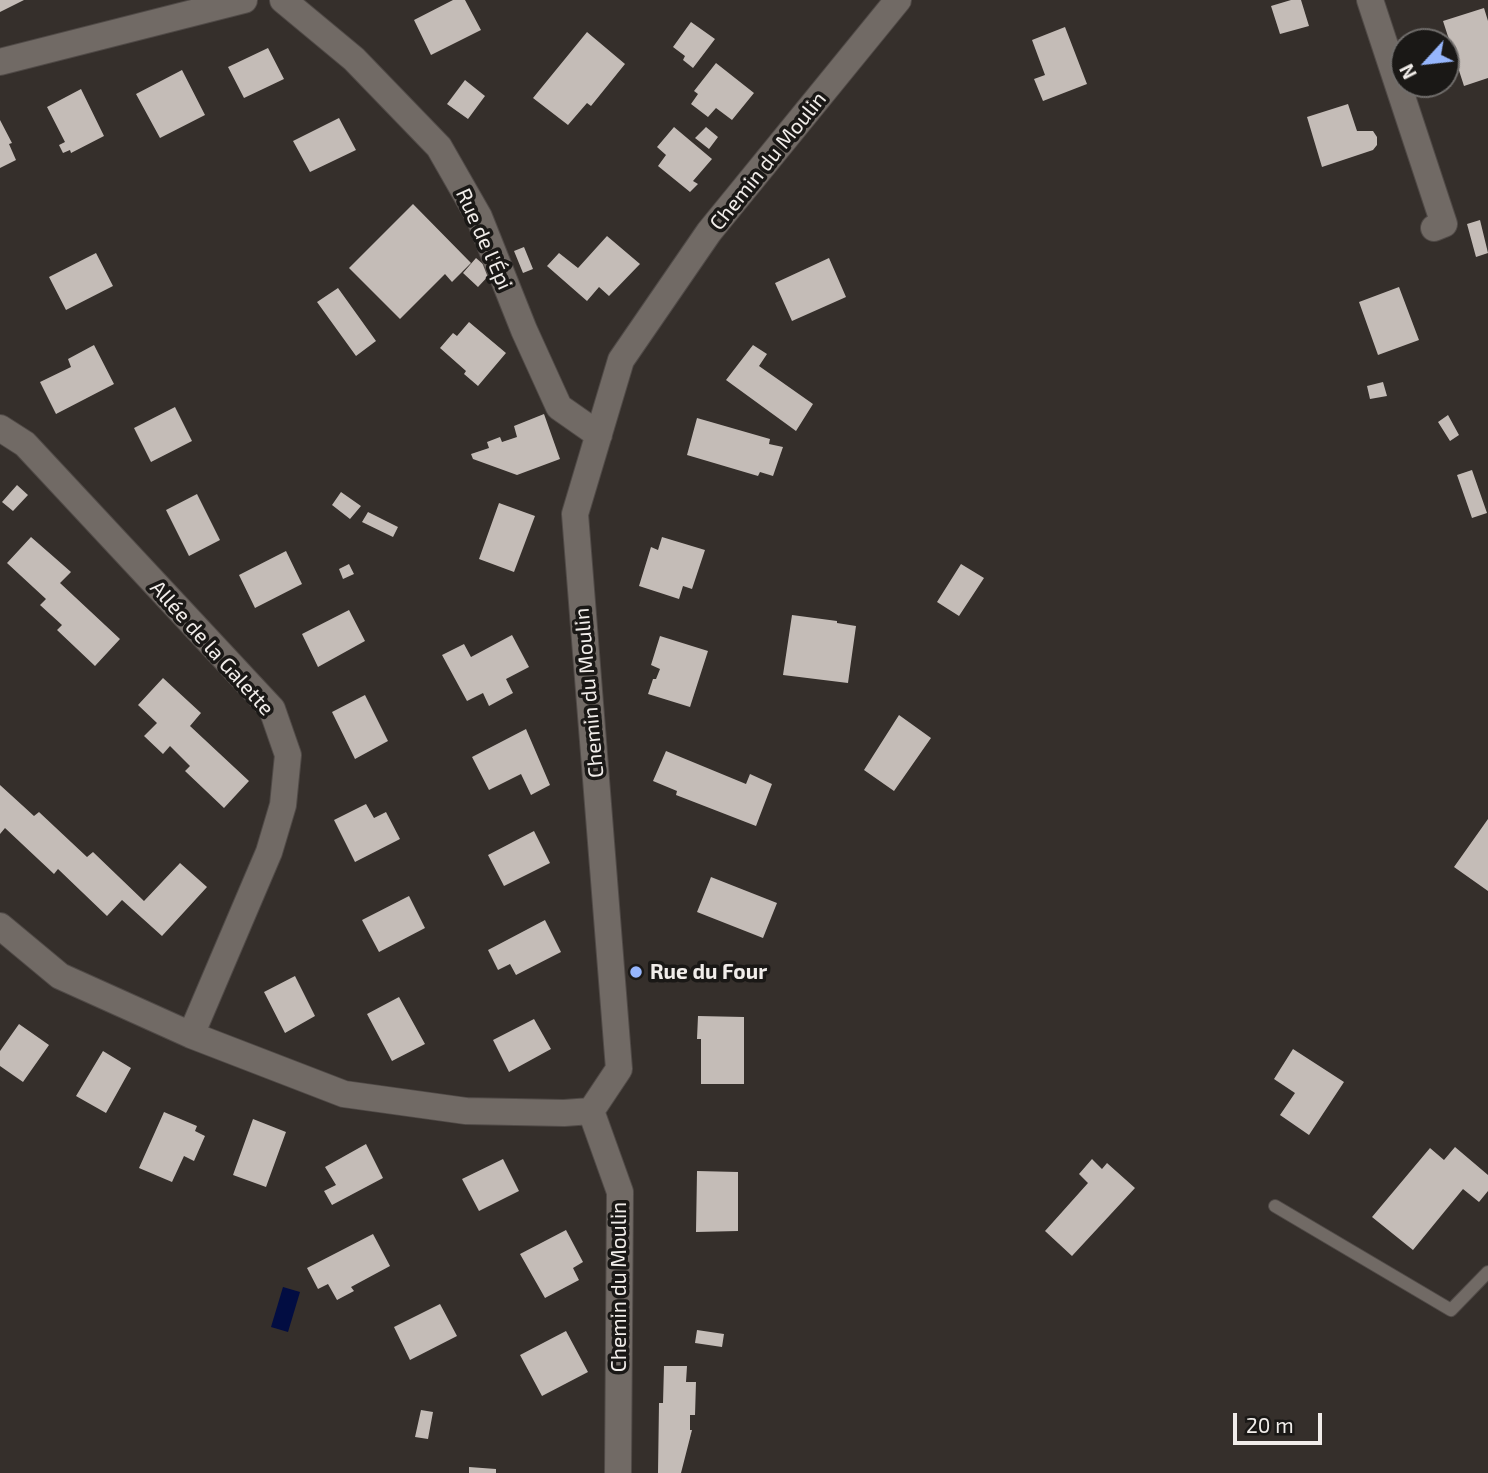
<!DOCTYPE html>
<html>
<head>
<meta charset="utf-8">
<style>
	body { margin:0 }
	#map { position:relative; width:1488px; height:1473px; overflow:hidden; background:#352f2b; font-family:"Exo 2",sans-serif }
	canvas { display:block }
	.north { position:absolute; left:1390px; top:28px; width:70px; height:70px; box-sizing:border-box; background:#1a1816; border:2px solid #706d6b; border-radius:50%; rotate:243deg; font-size:19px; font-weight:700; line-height:28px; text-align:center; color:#f1edea }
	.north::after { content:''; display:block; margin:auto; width:24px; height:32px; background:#96b6fd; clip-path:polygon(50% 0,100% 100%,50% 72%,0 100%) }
	.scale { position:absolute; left:1233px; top:1413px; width:89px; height:32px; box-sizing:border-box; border:4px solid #f1edea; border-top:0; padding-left:9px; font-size:21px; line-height:24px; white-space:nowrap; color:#f1edea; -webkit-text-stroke:5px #1a1816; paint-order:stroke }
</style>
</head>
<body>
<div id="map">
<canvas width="1488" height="1473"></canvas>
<div class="north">N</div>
<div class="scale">20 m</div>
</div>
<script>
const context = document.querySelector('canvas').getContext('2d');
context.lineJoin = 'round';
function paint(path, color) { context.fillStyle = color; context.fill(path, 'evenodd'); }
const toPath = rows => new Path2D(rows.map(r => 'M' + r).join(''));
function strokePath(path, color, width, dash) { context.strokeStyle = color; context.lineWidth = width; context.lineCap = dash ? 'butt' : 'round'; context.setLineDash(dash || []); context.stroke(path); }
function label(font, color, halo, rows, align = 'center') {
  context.font = font + ' "Exo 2",sans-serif'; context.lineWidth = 7; context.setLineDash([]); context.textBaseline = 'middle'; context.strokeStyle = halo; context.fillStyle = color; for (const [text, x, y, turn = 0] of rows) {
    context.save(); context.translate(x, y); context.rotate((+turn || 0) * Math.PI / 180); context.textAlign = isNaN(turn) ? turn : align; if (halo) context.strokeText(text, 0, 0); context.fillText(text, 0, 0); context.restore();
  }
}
const water = toPath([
	[283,1287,300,1292,288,1332,271,1327]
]);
const building = toPath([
	[0,0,24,0,0,12],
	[453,0,465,0,481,30,431,55,414,20],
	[1291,0,1301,0,1309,26,1280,34,1271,6],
	[1484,8,1488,21,1488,78,1464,86,1443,21],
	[691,22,715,39,693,68,683,60,685,56,673,47],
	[1065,27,1087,84,1043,101,1034,79,1045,75,1032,40],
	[587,32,625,64,591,106,587,103,568,125,533,98],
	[268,48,284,79,244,98,228,67],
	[716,63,754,93,732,120,716,108,708,117,691,104,698,94,694,91],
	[182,70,205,115,160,138,136,94],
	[465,80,485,96,468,119,447,104],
	[81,89,104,136,71,153,70,150,63,153,59,145,65,142,47,107],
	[1348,104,1357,131,1373,131,1377,137,1377,145,1373,150,1322,167,1307,117],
	[339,118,356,150,310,172,293,141],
	[0,120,12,143,9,144,16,160,0,168],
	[674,127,712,159,693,181,698,184,690,192,658,166,666,155,657,147],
	[706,127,718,137,709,149,695,138],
	[413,204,471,263,452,282,445,274,400,319,349,268],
	[1480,220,1488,253,1476,257,1467,224],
	[607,236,640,264,609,296,599,287,587,301,547,266,559,253,578,268],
	[524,247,533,269,523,273,514,251],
	[96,253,113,286,66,310,49,277],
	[476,258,492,272,478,287,463,273],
	[829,258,846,297,792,321,775,283],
	[1399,287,1419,340,1378,355,1359,302],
	[338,288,376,341,356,356,317,302],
	[469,322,506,353,478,386,464,374,466,371,440,348,453,333,457,336],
	[94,345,114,384,56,414,40,382,71,367,68,359],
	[753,345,767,354,759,366,813,404,796,431,726,380],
	[1383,382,1387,396,1370,399,1367,386],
	[175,407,192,441,151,462,134,428],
	[544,414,560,459,517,475,473,459,471,454,489,448,487,442,500,437,502,442,517,437,514,426],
	[1448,415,1459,435,1450,441,1438,422],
	[697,418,770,439,769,444,783,447,773,476,760,472,758,476,687,455],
	[1472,470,1487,513,1472,518,1457,475],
	[17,485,28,495,13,511,2,502],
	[341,492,361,506,350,519,332,505],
	[197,494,220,540,189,556,166,510],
	[499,503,535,516,514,572,479,559],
	[368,512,398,527,393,537,362,522],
	[31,537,71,572,60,583,120,639,95,666,57,630,62,625,40,605,46,599,7,563],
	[662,537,705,550,692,589,683,586,679,599,639,586,651,547,658,550],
	[286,551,302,584,255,608,239,575],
	[349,564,354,574,343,579,339,569],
	[961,564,984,578,959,616,937,602],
	[349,610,365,641,318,667,302,634],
	[792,615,837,621,837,623,856,626,848,683,783,675],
	[512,635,529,667,506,679,513,693,489,706,483,693,467,701,442,655,464,644,471,657],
	[660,636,708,651,690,707,648,694,653,679,656,679,660,669,651,665],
	[163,678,201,713,190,726,249,781,224,808,185,771,190,766,170,746,163,754,144,736,157,723,138,705],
	[365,695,388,741,355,759,332,712],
	[899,715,931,738,894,791,864,770],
	[526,729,550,785,531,795,521,774,489,790,472,757],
	[666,751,746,784,750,774,772,784,756,826,676,795,677,791,653,781],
	[0,785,34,816,39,812,87,857,93,852,144,901,180,863,207,887,162,936,122,900,107,916,58,869,54,874,5,828,0,834],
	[366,804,374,818,386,812,400,839,355,862,334,820],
	[1488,819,1488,891,1454,867],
	[534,831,550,863,504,886,488,855],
	[711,877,777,903,763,938,697,912],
	[409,896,425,928,379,952,362,920],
	[545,920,561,952,516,975,510,964,498,970,488,950],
	[295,976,315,1016,285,1033,264,992],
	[399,997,425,1044,392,1061,367,1014],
	[698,1016,744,1017,744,1084,701,1084,701,1039,697,1039],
	[534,1019,551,1049,509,1072,493,1040],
	[19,1024,49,1045,23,1082,0,1066,0,1051],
	[1293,1049,1344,1082,1309,1135,1280,1115,1295,1093,1274,1079],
	[103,1051,131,1068,106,1113,76,1096],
	[164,1112,197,1126,195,1131,205,1136,194,1161,184,1156,172,1182,139,1168],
	[253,1119,286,1132,266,1187,233,1175],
	[366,1144,383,1178,332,1205,324,1191,336,1185,325,1167],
	[1455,1147,1488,1175,1488,1191,1479,1202,1463,1189,1413,1250,1372,1217,1430,1148,1444,1160],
	[503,1159,519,1191,479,1211,462,1179],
	[1092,1159,1102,1169,1107,1163,1135,1188,1072,1256,1045,1231,1088,1183,1079,1174],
	[697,1171,738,1172,738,1231,696,1232],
	[566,1230,583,1262,573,1268,579,1280,545,1298,520,1254],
	[373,1234,390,1266,351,1287,354,1291,337,1300,328,1284,318,1289,307,1268],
	[440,1304,457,1336,410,1360,394,1327],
	[697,1330,724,1334,722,1347,695,1343],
	[566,1331,588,1372,542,1396,520,1355],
	[664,1366,687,1366,686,1382,696,1382,695,1415,690,1415,690,1430,692,1430,681,1473,658,1473,659,1403,663,1403],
	[421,1410,433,1412,428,1439,415,1437],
	[469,1467,496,1469,496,1473,469,1473]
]);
const lane = toPath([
	[1275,1206,1451,1310,1488,1272]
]);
const street = toPath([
	[283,0,354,59,439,147,479,217,524,330,559,407,599,435],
	[1370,0,1444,224,1434,228],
	[0,62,244,0],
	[0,428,25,444,272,709,288,755,283,805,269,852,191,1035],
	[0,926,60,976,191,1035,344,1094,466,1111,564,1113,591,1111],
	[591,1111,619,1069,575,514,621,360,709,232,898,0],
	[591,1111,620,1192,618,1473]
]);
const markers = [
	[636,972,7,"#96b6fd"]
];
const streetNames = [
	["Chemin du Moulin",768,161,-51],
	["Rue de l'Épi",484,239,66],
	["Allée de la Galette",212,648,48],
	["Chemin du Moulin",589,693,-95],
	["Chemin du Moulin",619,1287,-90]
];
const poiNames = [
	["Rue du Four",650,972]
];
paint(water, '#020d42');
paint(building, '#c4bcb7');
strokePath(lane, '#504a47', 14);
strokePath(street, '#504a47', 28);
strokePath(lane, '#716a65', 12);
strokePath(street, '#716a65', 26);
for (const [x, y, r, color] of markers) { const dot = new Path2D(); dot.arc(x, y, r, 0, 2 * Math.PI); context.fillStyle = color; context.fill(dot); strokePath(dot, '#1a1816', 2.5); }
label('21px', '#f1edea', '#1a1816', streetNames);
label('bold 21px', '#f1edea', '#1a1816', poiNames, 'left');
</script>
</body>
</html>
